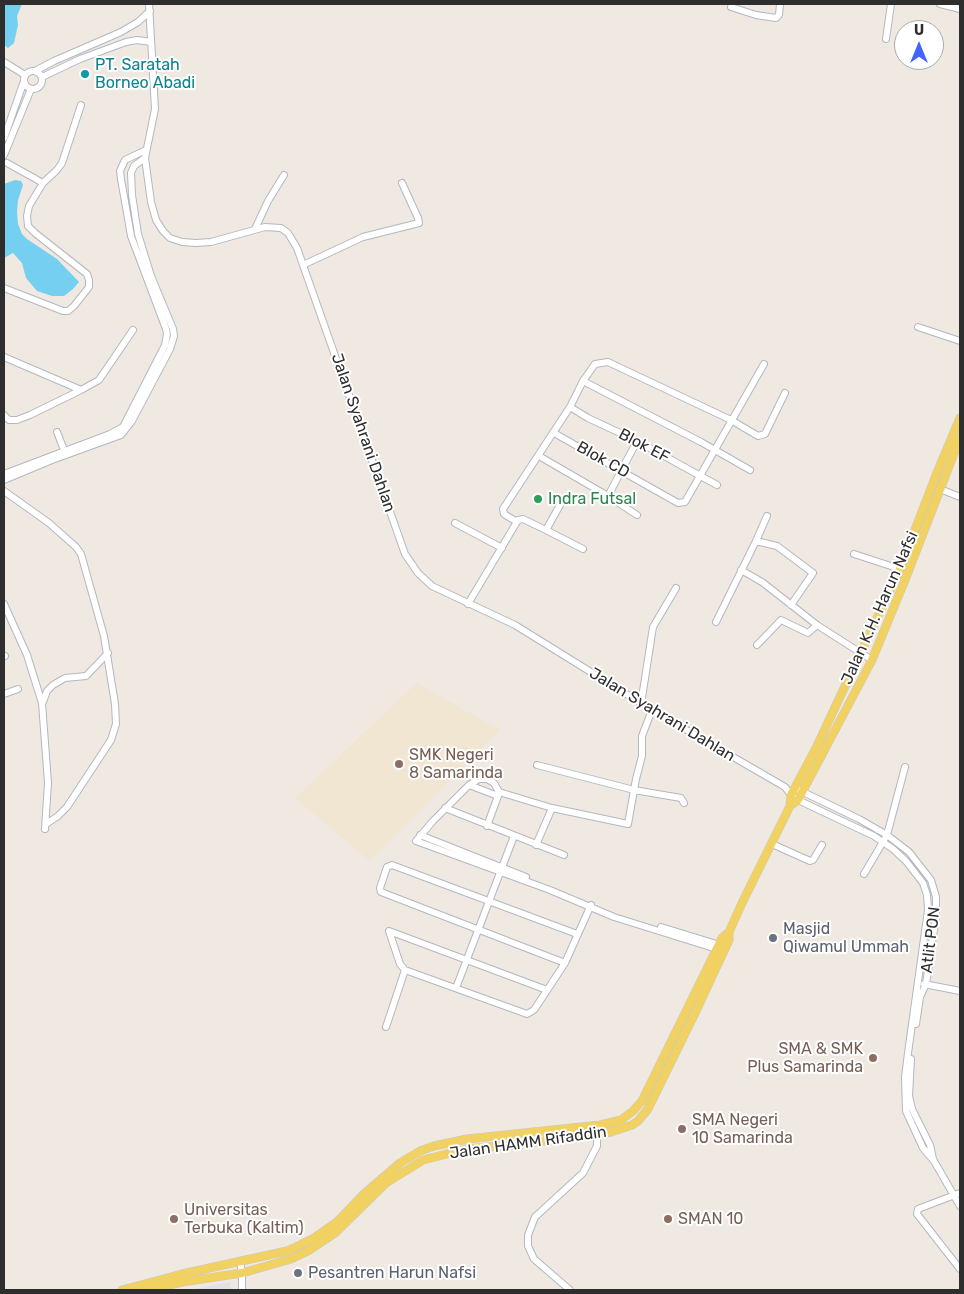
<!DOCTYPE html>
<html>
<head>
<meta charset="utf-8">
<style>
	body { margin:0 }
	#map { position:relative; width:964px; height:1294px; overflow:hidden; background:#efe9e1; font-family:Rubik,sans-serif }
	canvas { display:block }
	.frame { position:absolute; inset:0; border:5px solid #2e2e2e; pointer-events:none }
	.north { position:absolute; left:894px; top:20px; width:50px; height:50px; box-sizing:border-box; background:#fff; border:1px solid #ababab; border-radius:50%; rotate:0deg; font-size:14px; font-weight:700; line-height:20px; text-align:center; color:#2e2e2e }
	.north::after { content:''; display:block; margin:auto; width:18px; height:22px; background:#4264fb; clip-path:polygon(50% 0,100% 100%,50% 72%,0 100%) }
</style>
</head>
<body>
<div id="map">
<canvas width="964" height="1294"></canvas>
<div class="frame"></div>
<div class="north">U</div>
</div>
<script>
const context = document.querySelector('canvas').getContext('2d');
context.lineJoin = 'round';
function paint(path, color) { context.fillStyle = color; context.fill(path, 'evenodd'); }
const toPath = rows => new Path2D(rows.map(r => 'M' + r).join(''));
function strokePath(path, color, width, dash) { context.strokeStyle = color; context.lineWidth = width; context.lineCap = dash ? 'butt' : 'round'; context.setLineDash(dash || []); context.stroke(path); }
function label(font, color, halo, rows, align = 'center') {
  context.font = font + ' Rubik,sans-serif'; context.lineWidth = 4; context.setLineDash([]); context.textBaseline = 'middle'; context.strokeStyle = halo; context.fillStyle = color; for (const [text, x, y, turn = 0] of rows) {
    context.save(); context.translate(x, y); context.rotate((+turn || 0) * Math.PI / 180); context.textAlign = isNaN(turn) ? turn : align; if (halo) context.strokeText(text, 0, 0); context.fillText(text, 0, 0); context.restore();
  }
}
const industrial = toPath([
	[230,1282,231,1290,189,1290]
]);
const education = toPath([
	[417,683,500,730,370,861,295,798]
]);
const water = toPath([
	[4,4,22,4,17,16,18,25,14,43,8,48,4,45],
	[15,180,21,181,23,185,18,200,17,212,18,224,22,234,27,239,57,259,79,282,73,289,64,296,52,296,37,291,26,278,22,263,13,253,4,258,4,184]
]);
const minor = toPath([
	[149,4,155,109,145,158,151,202,156,220,163,231,170,238,182,242,196,243,211,242,265,227,281,228,288,233,297,248,405,554,418,573,432,586,515,625,652,710,785,787,791,795,798,800,874,836,893,849,906,861,923,883,927,895,928,910,908,1053,905,1077,906,1111,923,1148,934,1161,960,1206],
	[940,4,960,9],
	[731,7,756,15,776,18,779,15,780,4],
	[886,39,891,4],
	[4,62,25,75],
	'24 80a9 9 0 1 1 18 0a9 9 0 1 1-18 0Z',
	[35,71,54,61,121,32,138,22,150,11],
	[42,77,80,59,126,42,137,40,151,42],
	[4,138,24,81],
	[4,155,31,89],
	[7,163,43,183],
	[255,229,268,201,284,175],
	[303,265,363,237,419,223,418,218,402,183],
	[4,288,63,311,68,311,74,306,89,287,89,280,87,274,35,233,28,226,27,216,29,206,43,183,57,170,62,163,81,105],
	[918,327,960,341],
	[4,357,81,390,99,380,133,330],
	[583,381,595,364,608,362,731,420,758,436,765,434,785,393],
	[570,407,583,381,701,442,750,470],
	[4,415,9,420,17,420,30,415,81,390],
	[57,432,64,450],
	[554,433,678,503,685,502,764,364],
	[539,456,608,496,637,515],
	[4,474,110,434,123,427,165,345,167,334,166,329,131,236,121,179,120,171,125,160,146,150],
	[4,480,52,460,121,435,132,421,170,349,174,336,173,329,151,276,138,234,132,195,131,173,134,166,145,158],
	[940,489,960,497],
	[4,491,49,523,76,547,81,554,104,636,115,704,116,724,111,740,67,807,58,816,46,824],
	[608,496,637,441],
	[517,522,504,514,503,509,570,407,588,418,637,441,717,485],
	[455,523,502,548],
	[546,530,583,549],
	[756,541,767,516],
	[854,554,900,569],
	[741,570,762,582,817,625,872,660],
	[4,604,27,655,42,703,48,783,45,829],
	[468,604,518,520,523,519,546,530,560,505],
	[716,622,756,541,777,546,813,573,791,605],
	[757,645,781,620,808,633,817,625],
	[4,656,5,656],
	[4,694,18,689],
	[43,702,47,691,53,685,65,678,86,676,108,653],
	[641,704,653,627,676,588],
	[652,710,642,736,642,756,636,779,628,824,552,808,499,792,498,796,469,785,433,821,416,841,550,890,614,917,720,950],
	[537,765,634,790,681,798,684,803],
	[469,785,479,779,487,779,494,783,499,792],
	[799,790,859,819,887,835,909,852,931,880,936,897,936,916,926,984,920,997,916,1024],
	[445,808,564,855],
	[487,826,498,796],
	[420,835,526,877],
	[772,844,810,861,813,860,822,845],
	[536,845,552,808],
	[864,874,887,835,905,767],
	[661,927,723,946],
	[565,963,381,892,380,888,387,867,392,865,577,934],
	[924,984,960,991],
	[456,988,514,836],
	[547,990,389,931,400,964,405,970,527,1014,534,1010,565,963,591,905],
	[386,1027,405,970],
	[911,1059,909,1096,912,1109,930,1145,933,1159],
	[960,1193,918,1209,917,1214,960,1269],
	[240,1262,242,1273,242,1290],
	[570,1290,534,1259,528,1246,528,1235,535,1217,583,1173,597,1146,597,1134]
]);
const major = toPath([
	[790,806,798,800,872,660,905,580,960,438],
	[122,1290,182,1274,287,1251,296,1247,314,1238,337,1222,365,1193,400,1163,420,1151,434,1146,467,1139,600,1125,621,1120,633,1111,642,1101,722,938,729,932],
	[147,1290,182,1282,242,1273,291,1259,308,1251,335,1233,386,1183,423,1160,466,1149,521,1144,611,1132,632,1125,638,1121,648,1109,696,1011,729,940,729,932,742,903,790,806,791,795,816,748,900,569,936,475,960,418]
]);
const markers = [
	[85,74,5,"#0f9aa8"],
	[538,499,5,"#2e9e5b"],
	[399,764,5,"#8d6e63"],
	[773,938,5,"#6b7280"],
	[873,1058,5,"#8d6e63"],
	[682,1129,5,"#8d6e63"],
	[174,1219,5,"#8d6e63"],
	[668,1219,5,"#8d6e63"],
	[298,1273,5,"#6b7280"]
];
const cultureNames = [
	["PT. Saratah",95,65],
	["Borneo Abadi",95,83]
];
const streetNames = [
	["Jalan Syahrani Dahlan",363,433,71],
	["Blok EF",644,446,28],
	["Blok CD",603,460,29],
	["Jalan K.H. Harun Nafsi",880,608,-66],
	["Jalan Syahrani Dahlan",662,715,31],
	["Atlit PON",931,940,-83],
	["Jalan HAMM Rifaddin",528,1143,-8]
];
const leisureNames = [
	["Indra Futsal",548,499]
];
const educationNames = [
	["SMK Negeri",409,755],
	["8 Samarinda",409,773],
	["SMA & SMK",863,1049,"right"],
	["Plus Samarinda",863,1067,"right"],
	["SMA Negeri",692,1120],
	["10 Samarinda",692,1138],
	["Universitas",184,1210],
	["Terbuka (Kaltim)",184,1228],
	["SMAN 10",678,1219]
];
const worshipNames = [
	["Masjid",783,929],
	["Qiwamul Ummah",783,947],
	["Pesantren Harun Nafsi",308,1273]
];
paint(industrial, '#e3e1e8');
paint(education, '#f0e6d1');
paint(water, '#75cff0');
strokePath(minor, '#b4b7c1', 8);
strokePath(major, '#c9c9c9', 9);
strokePath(minor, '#fff', 6);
strokePath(major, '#f2d163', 8);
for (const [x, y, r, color] of markers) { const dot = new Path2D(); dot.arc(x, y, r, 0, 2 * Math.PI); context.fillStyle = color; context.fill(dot); strokePath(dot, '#fff', 2); }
label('16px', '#0d838f', '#fff', cultureNames, 'left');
label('16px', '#2e2e2e', '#fff', streetNames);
label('16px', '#27864d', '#fff', leisureNames, 'left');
label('16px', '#785e54', '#fff', educationNames, 'left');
label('16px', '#5b616d', '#fff', worshipNames, 'left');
</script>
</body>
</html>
